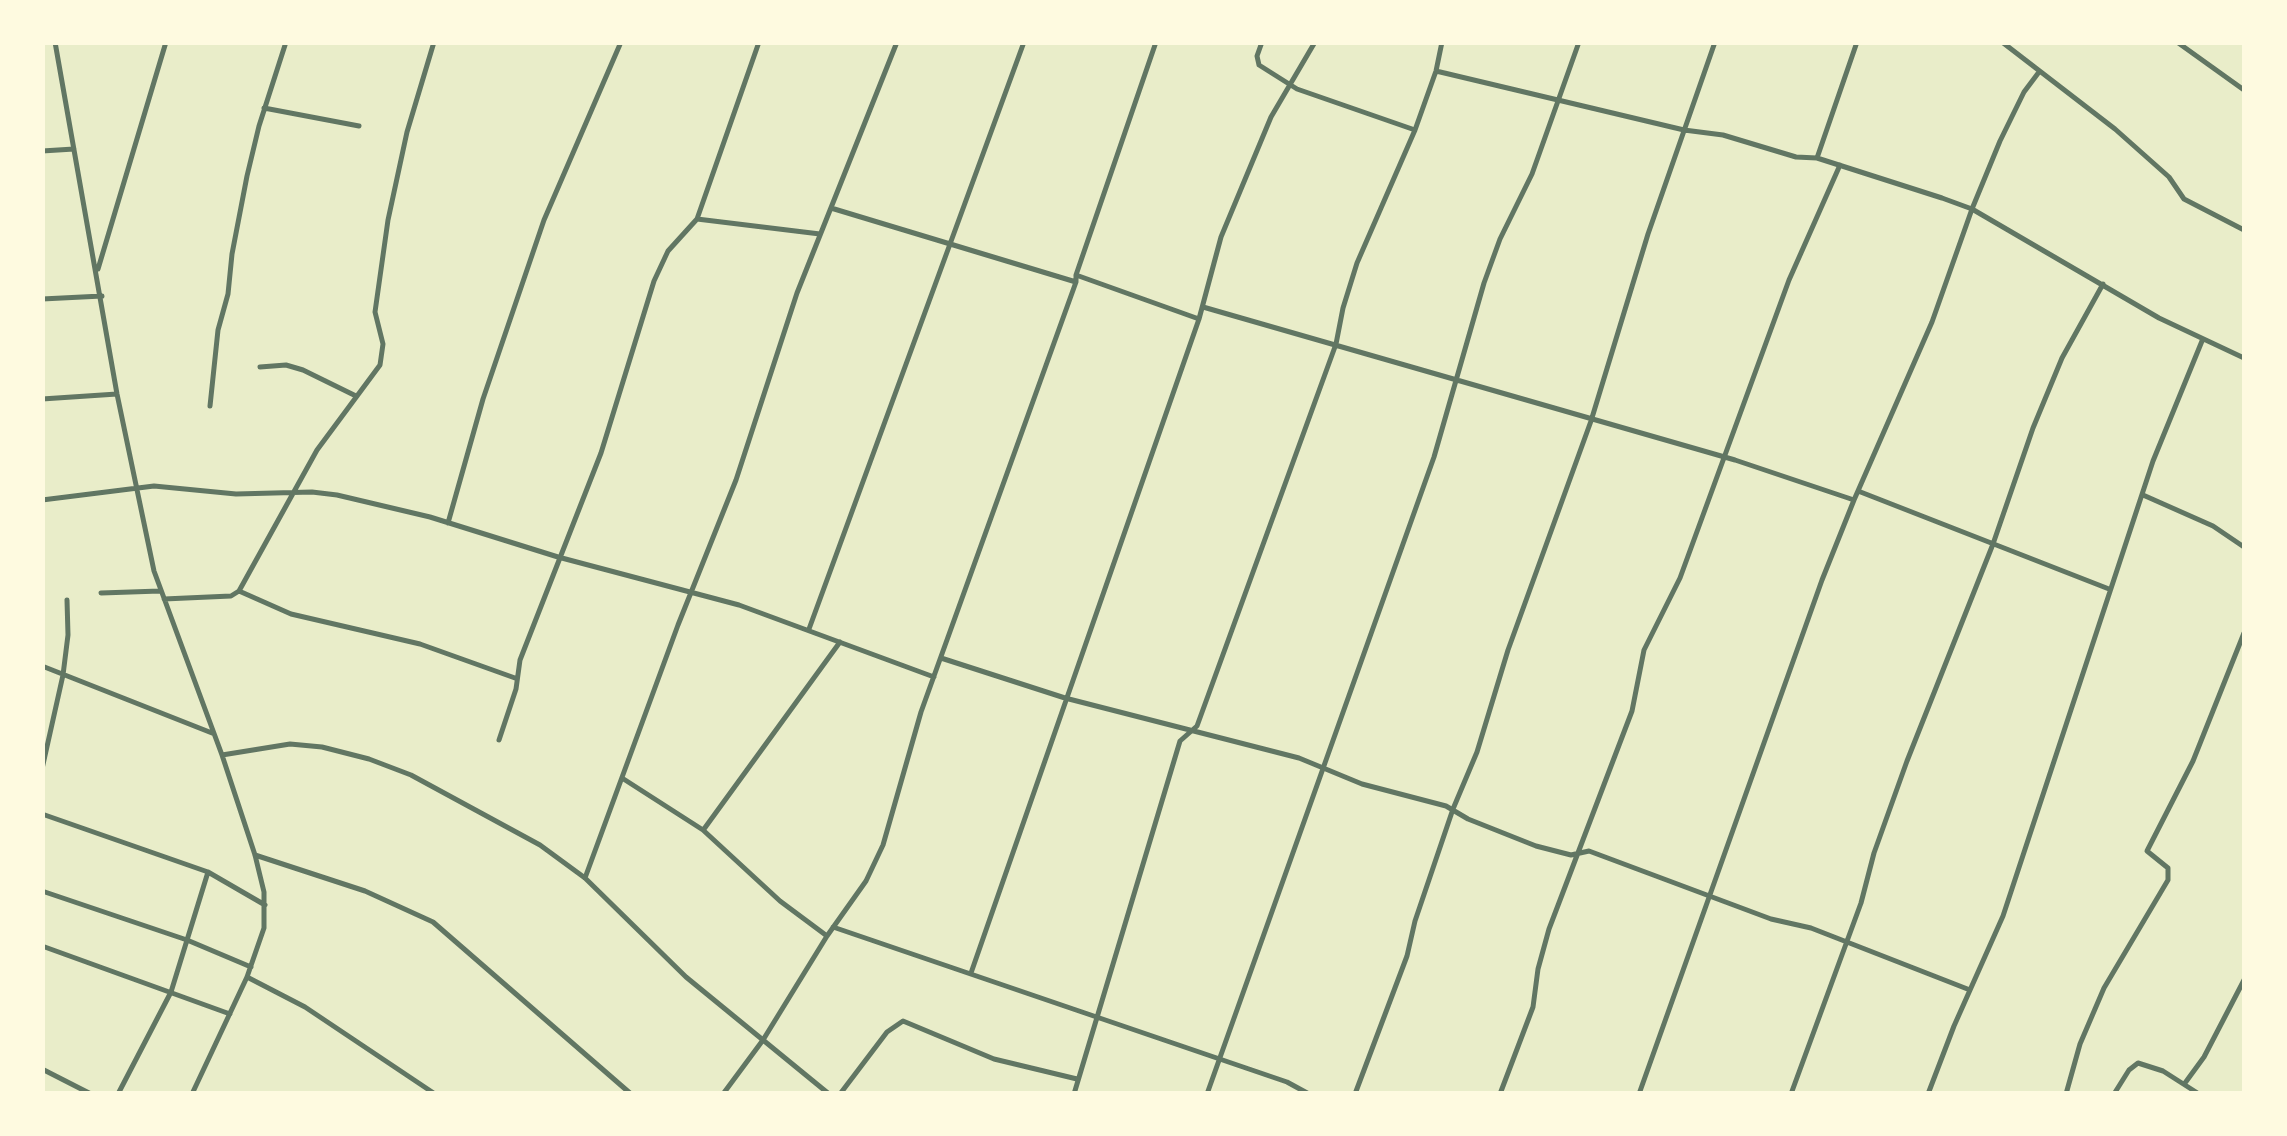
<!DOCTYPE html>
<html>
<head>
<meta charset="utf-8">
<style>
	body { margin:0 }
	#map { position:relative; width:2287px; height:1136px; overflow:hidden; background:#e9edc9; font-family:"Archivo Narrow",sans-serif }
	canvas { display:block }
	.frame { position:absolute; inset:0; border:45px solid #fefae0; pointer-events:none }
</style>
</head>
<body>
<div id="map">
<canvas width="2287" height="1136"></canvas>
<div class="frame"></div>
</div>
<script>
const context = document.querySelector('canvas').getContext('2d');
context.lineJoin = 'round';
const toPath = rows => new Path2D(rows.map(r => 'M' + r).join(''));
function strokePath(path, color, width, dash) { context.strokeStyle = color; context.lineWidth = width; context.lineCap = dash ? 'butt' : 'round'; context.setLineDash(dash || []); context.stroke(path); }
const minor = toPath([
	[55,42,117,394,154,571,222,755,255,855,264,892,264,928,247,977,192,1094],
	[1262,42,1257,56,1259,65,1297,89,1415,130],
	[2002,42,2115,129,2169,177,2184,199,2244,230],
	[2177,42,2244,90],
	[1436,71,1684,130,1723,135,1796,157,1817,158,1942,198,1972,209,2159,318,2244,358],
	[264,108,359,126],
	[42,151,74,149],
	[1817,158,1857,42],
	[831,208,1076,282],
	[697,219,820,234],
	[98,269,166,42],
	[1076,275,1199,319],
	[42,299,102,296],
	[1203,307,1735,460,1854,500],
	[260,367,286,365,303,370,356,396],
	[42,399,117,394],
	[210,406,218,330,228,294,232,254,247,176,259,126,286,42],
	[1858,491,2109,589],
	[2143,495,2213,526,2244,547],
	[42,500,154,486,236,494,312,492,337,495,430,517,558,557,739,605,934,677],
	[448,523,483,399,544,220,621,42],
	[239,591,317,450,380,365,383,344,375,312,388,220,407,132,434,42],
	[239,591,291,614,420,644,515,678],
	[101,593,160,591],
	[164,599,231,596,239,591],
	[809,629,1024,42],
	[941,658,1065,698,1299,758,1362,784,1446,806,1468,819,1536,846,1571,855,1589,851,1771,919,1811,928,1970,990],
	[42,666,212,733],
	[499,740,516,689,520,660,601,453,654,281,668,251,697,219,759,42],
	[222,755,290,744,322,747,369,759,411,775,540,845,585,878,686,977,829,1094],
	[42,769,63,675,68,635,67,600],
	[622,778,703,830,780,901,827,936],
	[42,814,208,872,265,905],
	[704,829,840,642],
	[255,855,365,891,433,922,631,1094],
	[585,878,678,625,736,480,797,293,897,42],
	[42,891,187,940,251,967],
	[833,927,1287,1082,1309,1094],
	[42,946,230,1014],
	[971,973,1199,319,1221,237,1271,117,1315,42],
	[247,977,305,1007,435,1094],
	[42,1069,91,1094],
	[2185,1083,2204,1057,2244,980],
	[118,1094,171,992,208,872],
	[723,1094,763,1040,827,936,866,881,883,845,921,712,1076,282,1076,275,1156,42],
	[840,1094,887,1032,903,1021,994,1059,1077,1079],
	[1074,1094,1180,741,1197,726,1336,344,1343,308,1357,263,1415,130,1436,71,1442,42],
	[1207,1094,1434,457,1484,283,1500,239,1532,174,1579,42],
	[1355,1094,1407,956,1415,921,1453,809,1477,752,1508,650,1591,421,1648,234,1715,42],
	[1500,1094,1533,1007,1538,969,1549,929,1632,711,1644,650,1680,578,1789,280,1840,165],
	[1639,1094,1822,580,1854,500,1932,322,1972,209,2000,141,2024,92,2039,72],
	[1791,1094,1861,903,1874,853,1907,761,1993,544,2033,428,2062,358,2103,284],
	[1928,1094,1954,1026,2003,916,2153,461,2202,341],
	[2066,1094,2080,1044,2104,988,2168,880,2168,868,2147,851,2193,761,2244,633],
	[2114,1094,2129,1070,2138,1063,2163,1071,2199,1094]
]);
strokePath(minor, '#617663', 5);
</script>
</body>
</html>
